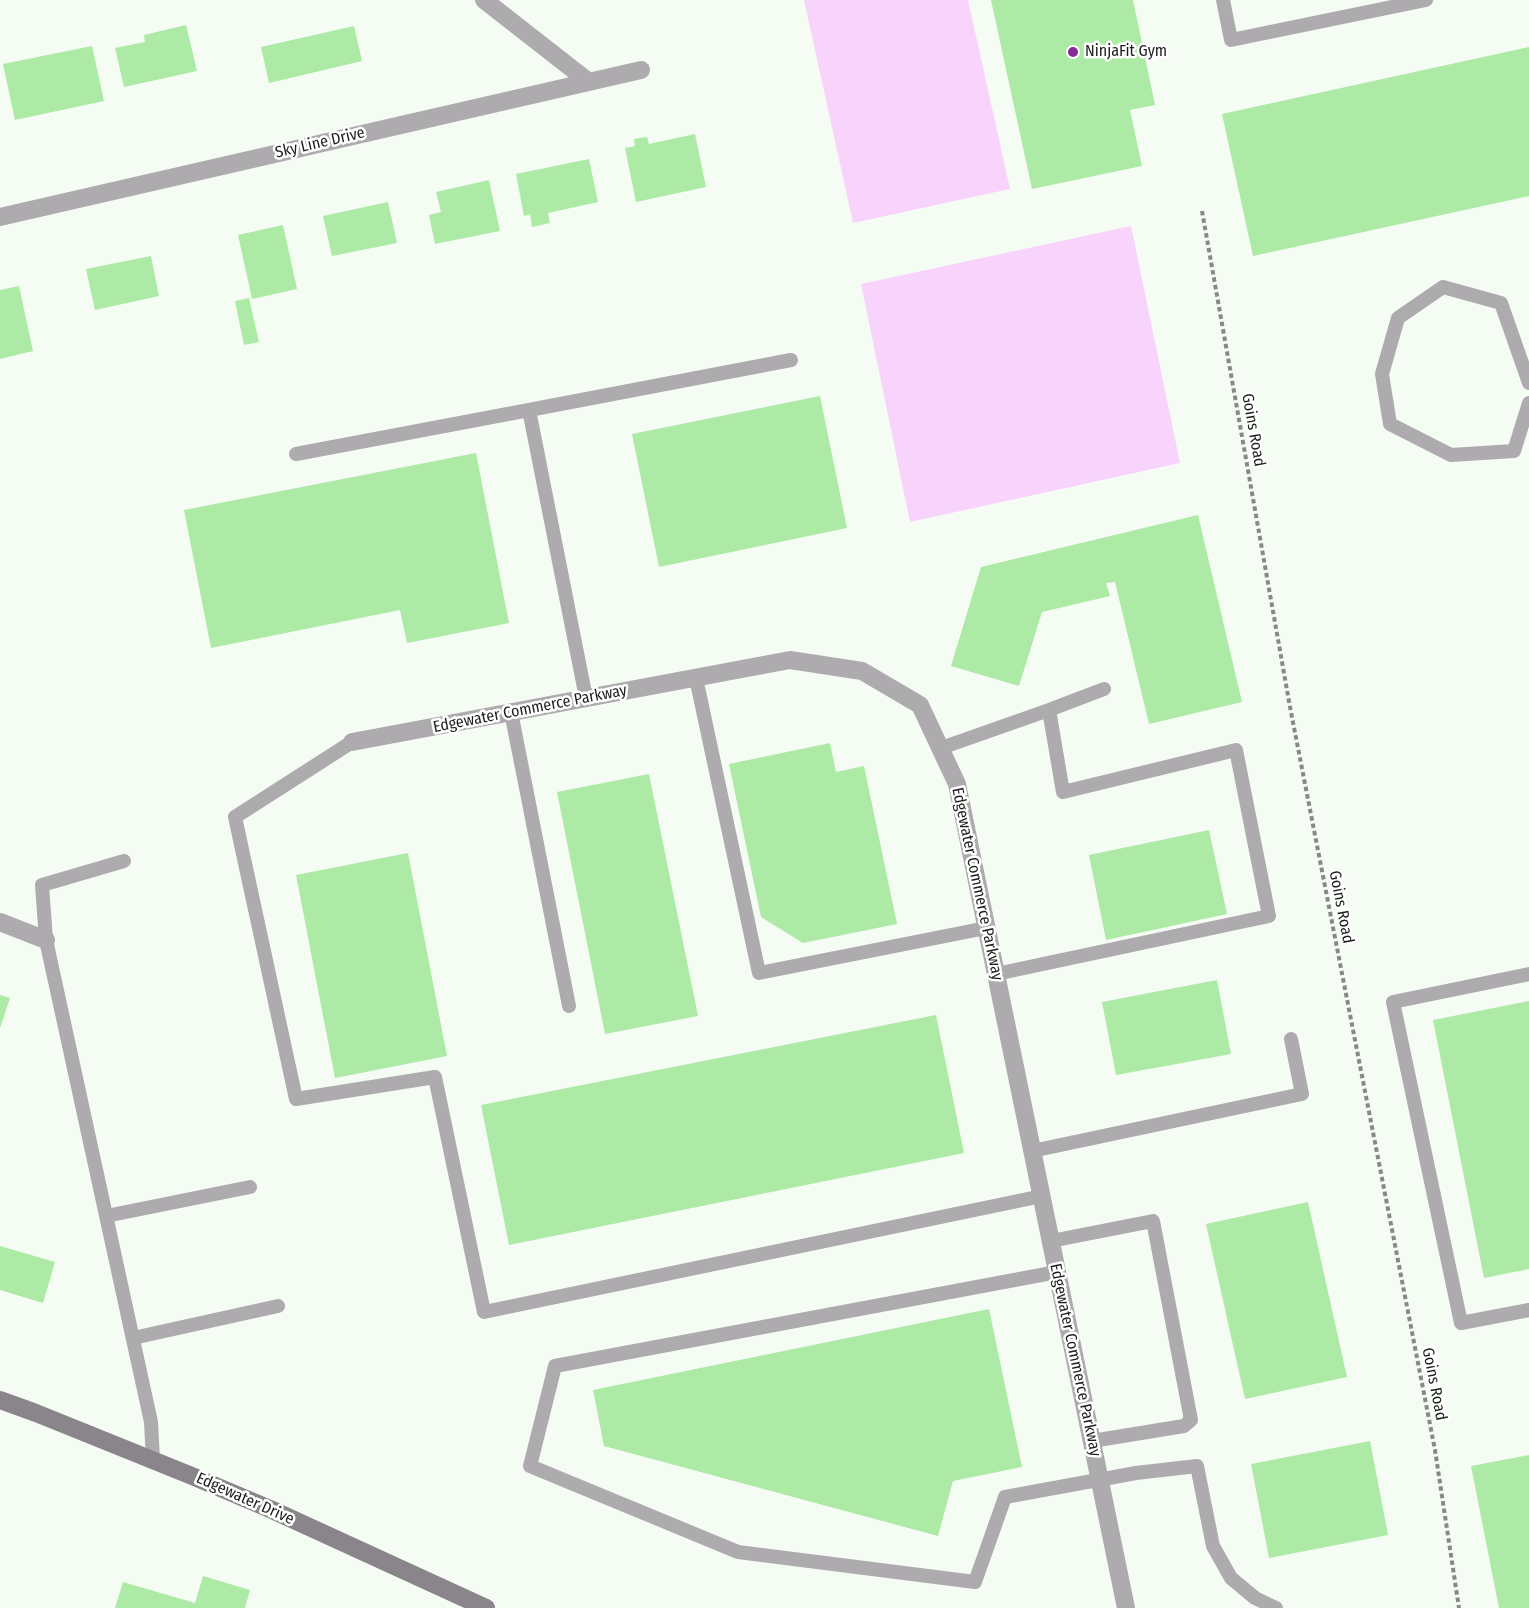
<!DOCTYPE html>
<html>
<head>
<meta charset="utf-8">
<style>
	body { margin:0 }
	canvas { display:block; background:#f5fcf4 }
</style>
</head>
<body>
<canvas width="1529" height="1608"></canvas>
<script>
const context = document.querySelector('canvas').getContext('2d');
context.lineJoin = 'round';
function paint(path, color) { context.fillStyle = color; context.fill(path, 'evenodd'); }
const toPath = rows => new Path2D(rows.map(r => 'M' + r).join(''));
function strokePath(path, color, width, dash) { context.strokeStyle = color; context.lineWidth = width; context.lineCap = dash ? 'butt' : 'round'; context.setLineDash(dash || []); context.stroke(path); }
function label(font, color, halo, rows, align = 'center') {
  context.font = font + ' "Fira Sans Condensed",sans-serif'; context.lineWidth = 5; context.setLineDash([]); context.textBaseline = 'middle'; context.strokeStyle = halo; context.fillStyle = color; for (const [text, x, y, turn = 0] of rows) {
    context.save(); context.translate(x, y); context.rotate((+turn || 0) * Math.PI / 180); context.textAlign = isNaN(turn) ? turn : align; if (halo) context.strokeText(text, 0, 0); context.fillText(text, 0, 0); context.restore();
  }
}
const water = toPath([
	[804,0,968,0,1010,189,853,223],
	[1131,226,1180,463,910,522,861,284]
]);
const building = toPath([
	[991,0,1133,0,1155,105,1130,110,1142,166,1032,189],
	[186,25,197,71,124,87,115,48,145,42,144,35],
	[354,26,362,61,269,83,261,47],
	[92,46,104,101,15,120,3,64],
	[1529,47,1529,196,1253,256,1222,114],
	[695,134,706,187,636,202,625,148,635,146,634,139,647,137,649,144],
	[589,159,598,202,548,213,550,223,532,227,530,214,524,216,516,174],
	[489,180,500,231,435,244,429,215,441,212,436,192],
	[388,202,397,243,332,256,323,216],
	[283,225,297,289,252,299,238,235],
	[151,256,159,296,95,310,86,269],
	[19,286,33,351,0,359,0,290],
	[249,298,259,342,244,345,235,301],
	[820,396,847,528,659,567,632,434],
	[476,453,509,623,407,643,400,610,211,648,184,510],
	[1198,515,1242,702,1149,724,1115,582,1106,583,1110,596,1042,612,1019,686,951,666,981,567],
	[830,743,836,772,864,766,897,924,803,943,761,917,729,764],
	[649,774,698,1016,605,1034,557,792],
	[1209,830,1227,914,1106,940,1089,855],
	[408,853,447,1056,335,1078,296,875],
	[1217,980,1231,1054,1116,1075,1102,1002],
	[0,995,10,998,0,1028],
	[1529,1001,1529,1269,1484,1278,1433,1020],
	[936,1015,964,1153,509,1245,481,1105],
	[1308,1202,1347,1377,1245,1399,1206,1224],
	[0,1246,55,1262,43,1303,0,1290],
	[989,1309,1022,1467,953,1481,938,1536,604,1446,593,1390],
	[1370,1441,1388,1535,1269,1558,1251,1464],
	[1529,1455,1529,1608,1499,1608,1471,1466],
	[203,1576,250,1590,245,1608,115,1608,123,1582,195,1603]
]);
const path = toPath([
	[1202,211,1290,707,1435,1450,1459,1608]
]);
const lane = toPath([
	[1223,0,1231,40,1426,0],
	[1529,383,1501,303,1443,287,1398,318,1382,374,1390,424,1451,455,1514,451,1529,403],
	[529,410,791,360],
	[296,454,529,410,586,698],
	[696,678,759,973,986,928],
	[1049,710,1104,689],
	[511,712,569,1006],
	[352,742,235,817,296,1099,435,1077,484,1312,1042,1196],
	[941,748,1049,710,1063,792,1236,750,1269,916,996,974],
	[124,861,42,885,46,940,151,1422,153,1460],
	[1529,974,1393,1002,1461,1323,1529,1310],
	[1032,1151,1302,1094,1291,1039],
	[106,1216,250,1187],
	[1051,1241,1153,1221,1191,1420,1184,1426,1092,1441],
	[1057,1272,555,1366,530,1466,738,1552,975,1582,1005,1497,1136,1473,1197,1466,1213,1546,1231,1578,1255,1598,1276,1608],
	[133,1338,278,1306]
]);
const street = toPath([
	[484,0,589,82],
	[0,217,641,70],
	[352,742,790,660,862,671,920,705,957,784,1126,1608],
	[0,922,46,940]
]);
const secondary = toPath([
	[0,1400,36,1413,192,1476,270,1509,486,1608]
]);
const markers = [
	[1073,52,6,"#862a95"]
];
const poiNames = [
	["NinjaFit Gym",1085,52]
];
const streetNames = [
	["Sky Line Drive",320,143,-13],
	["Goins Road",1253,430,80],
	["Edgewater Commerce Parkway",530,709,-11],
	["Edgewater Commerce Parkway",977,884,78],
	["Goins Road",1341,907,79],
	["Edgewater Commerce Parkway",1075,1360,78],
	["Goins Road",1434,1384,79],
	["Edgewater Drive",245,1499,24]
];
paint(water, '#f8d4fd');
paint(building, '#aceaa5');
strokePath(path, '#868a85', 4, [4.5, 3]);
strokePath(lane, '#aeabae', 14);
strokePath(street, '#aeabae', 18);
strokePath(secondary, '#89858a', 18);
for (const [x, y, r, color] of markers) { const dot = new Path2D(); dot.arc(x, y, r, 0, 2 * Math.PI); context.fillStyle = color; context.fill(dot); strokePath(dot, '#fff', 2); }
label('16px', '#1d1f1c', '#fff', poiNames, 'left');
label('16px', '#1d1f1c', '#fff', streetNames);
</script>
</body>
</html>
